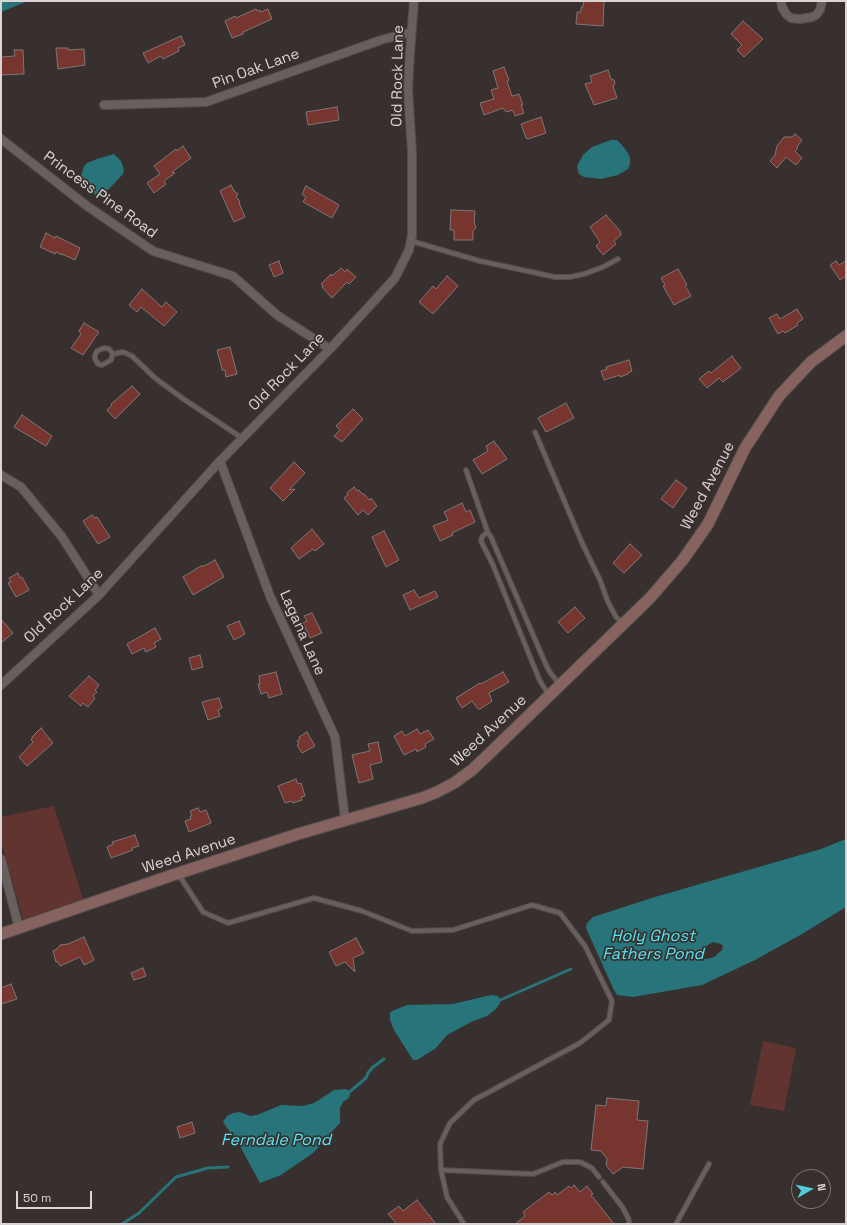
<!DOCTYPE html>
<html>
<head>
<meta charset="utf-8">
<style>
	body { margin:0 }
	#map { position:relative; width:847px; height:1225px; overflow:hidden; background:#38302f; font-family:"Space Grotesk",sans-serif }
	canvas { display:block }
	.frame { position:absolute; inset:0; border:2px solid #dad4d4; pointer-events:none }
	.north { position:absolute; left:791px; top:1169px; width:40px; height:40px; box-sizing:border-box; background:#38302f; border:1px solid #797271; border-radius:50%; rotate:81deg; font-size:11px; font-weight:700; line-height:16px; text-align:center; color:#dad4d4 }
	.north::after { content:''; display:block; margin:auto; width:14px; height:18px; background:#52ccd5; clip-path:polygon(50% 0,100% 100%,50% 72%,0 100%) }
	.scale { position:absolute; left:16px; top:1191px; width:76px; height:18px; box-sizing:border-box; border:2px solid #dad4d4; border-top:0; padding-left:5px; font-size:12px; line-height:14px; white-space:nowrap; color:#dad4d4; -webkit-text-stroke:3px #38302f; paint-order:stroke }
</style>
</head>
<body>
<div id="map">
<canvas width="847" height="1225"></canvas>
<div class="frame"></div>
<div class="north">N</div>
<div class="scale">50 m</div>
</div>
<script>
const context = document.querySelector('canvas').getContext('2d');
context.lineJoin = 'round';
function paint(path, color) { context.fillStyle = color; context.fill(path, 'evenodd'); }
const toPath = rows => new Path2D(rows.map(r => 'M' + r).join(''));
function strokePath(path, color, width, dash) { context.strokeStyle = color; context.lineWidth = width; context.lineCap = dash ? 'butt' : 'round'; context.setLineDash(dash || []); context.stroke(path); }
function label(font, color, halo, rows, align = 'center') {
  context.font = font + ' "Space Grotesk",sans-serif'; context.lineWidth = 3.5; context.setLineDash([]); context.textBaseline = 'middle'; context.strokeStyle = halo; context.fillStyle = color; for (const [text, x, y, turn = 0] of rows) {
    context.save(); context.translate(x, y); context.rotate((+turn || 0) * Math.PI / 180); context.textAlign = isNaN(turn) ? turn : align; if (halo) context.strokeText(text, 0, 0); context.fillText(text, 0, 0); context.restore();
  }
}
const green = toPath([
	[54,806,85,906,25,926,1,841,1,817],
	[763,1041,796,1048,784,1111,750,1105]
]);
const water = toPath([
	[1,1,28,1,1,12],
	[611,140,617,140,621,144,628,153,630,158,630,164,628,169,618,175,601,179,584,177,579,174,577,166,583,155,592,147],
	[114,154,121,161,124,170,123,174,105,193,101,195,96,195,87,189,84,186,81,176,84,166,87,163,97,159],
	[846,839,846,907,802,934,755,960,702,985,633,997,617,995,613,988,586,928,587,923,593,917,655,897,821,849],
	[713,942,721,944,723,946,722,950,714,957,707,959,704,959,701,955,703,948],
	[491,995,498,996,500,999,500,1003,496,1009,487,1016,471,1022,447,1035,436,1048,417,1060,413,1060,394,1030,390,1020,390,1013,392,1011,407,1005,453,1004],
	[346,1089,349,1091,350,1094,349,1098,343,1102,340,1108,340,1123,335,1128,319,1147,313,1153,281,1175,260,1183,241,1148,223,1122,227,1116,233,1113,240,1112,250,1116,257,1115,281,1105,303,1106,314,1103,334,1090]
]);
const stream = toPath([
	[498,1001,571,969],
	[347,1094,366,1078,368,1073,373,1067,384,1059],
	[122,1224,139,1213,176,1177,208,1168,228,1167]
]);
const building = toPath([
	[584,1,604,1,603,26,576,24,577,12,581,12,581,7,583,7,584,1],
	[256,9,257,11,260,10,261,12,268,9,272,19,243,32,243,34,232,38,225,21,235,16,236,18,256,9],
	[743,21,763,39,744,57,737,50,742,45,731,34,743,21],
	[181,36,185,45,178,48,179,51,163,59,161,56,148,63,143,53,181,36],
	[56,48,68,48,68,50,84,49,85,65,58,69,56,48],
	[14,50,23,50,24,74,1,75,1,57,15,56,14,50],
	[504,67,509,80,507,81,512,96,519,94,523,105,521,105,524,113,515,116,513,110,506,112,503,108,484,115,480,103,494,99,491,90,498,88,493,71,504,67],
	[608,70,611,79,614,80,615,84,613,86,617,98,594,105,585,84,592,82,590,76,608,70],
	[337,107,339,120,308,125,306,112,337,107],
	[541,117,546,133,528,139,526,138,521,124,541,117],
	[795,134,802,140,797,147,798,148,795,151,802,158,796,165,786,157,777,168,770,161,775,155,777,146,784,137,792,137,795,134],
	[183,146,191,158,172,172,175,173,164,181,166,184,154,193,147,183,160,174,154,166,176,149,177,151,183,146],
	[231,185,234,191,238,194,236,196,240,202,239,203,245,217,234,222,220,191,231,185],
	[306,186,339,205,332,218,303,202,306,197,302,194,306,186],
	[451,210,475,211,474,222,476,228,473,231,473,240,454,240,454,230,450,230,451,210],
	[606,215,620,231,621,235,614,241,616,244,603,255,596,246,600,242,590,227,606,215],
	[46,233,55,238,56,236,80,248,75,260,62,254,62,255,56,252,55,254,40,247,46,233],
	[279,261,283,273,274,277,269,265,279,261],
	[836,261,839,265,846,261,846,276,840,280,830,265,836,261],
	[341,268,345,272,347,269,356,277,349,284,347,282,332,298,322,287,323,286,321,284,331,274,332,276,341,268],
	[678,269,687,285,685,286,691,296,674,305,663,286,665,285,661,278,678,269],
	[447,276,458,286,433,314,419,302,433,286,436,289,447,276],
	[142,289,162,307,166,302,177,312,164,326,141,307,137,312,129,305,142,289],
	[797,309,803,319,797,323,798,325,785,333,783,331,778,334,769,318,777,314,780,319,797,309],
	[84,323,99,332,83,355,71,348,81,334,79,331,84,323],
	[230,347,237,374,226,377,225,370,222,370,222,369,217,350,230,347],
	[732,356,741,368,723,382,719,378,707,388,699,379,709,371,711,373,732,356],
	[629,360,632,371,628,373,628,374,620,377,620,375,604,380,601,371,607,369,606,367,629,360],
	[132,386,140,394,115,419,107,410,112,405,111,404,132,386],
	[566,403,574,418,546,432,538,418,566,403],
	[353,409,363,419,342,442,334,436,340,430,336,426,353,409],
	[22,415,52,436,46,446,14,427,22,415],
	[494,441,496,445,497,445,507,459,482,474,473,460,488,451,486,446,494,441],
	[294,462,305,473,289,490,295,489,283,501,270,488,294,462],
	[676,480,687,488,673,508,661,499,676,480],
	[354,487,357,491,359,490,362,494,364,494,369,500,371,498,377,506,368,515,363,510,358,515,344,498,348,495,347,493,354,487],
	[462,503,466,512,470,510,475,522,452,533,453,535,440,541,433,526,448,520,444,512,462,503],
	[92,515,94,518,97,517,110,537,98,544,83,521,92,515],
	[312,529,324,544,315,551,313,549,299,559,291,548,312,529],
	[384,531,399,560,386,567,372,537,384,531],
	[630,544,642,555,624,573,613,563,630,544],
	[215,560,224,577,193,595,183,577,201,566,204,566,215,560],
	[18,573,20,578,22,577,29,590,16,597,8,583,11,582,9,578,18,573],
	[414,590,419,598,435,591,438,597,410,610,403,595,414,590],
	[575,607,585,618,568,633,558,622,575,607],
	[312,613,322,633,310,638,303,623,307,621,304,616,312,613],
	[1,619,13,633,1,643,1,619],
	[239,621,245,634,234,640,227,626,239,621],
	[155,628,161,639,154,643,156,647,146,652,144,648,132,654,127,644,155,628],
	[200,655,203,667,192,670,189,658,200,655],
	[276,672,282,694,269,698,267,692,261,694,258,684,260,684,259,676,276,672],
	[503,672,509,682,489,693,492,701,480,709,478,709,472,701,462,708,456,698,480,683,481,684,503,672],
	[89,676,99,685,95,690,97,692,93,696,95,698,88,707,83,703,81,706,69,696,89,676],
	[219,698,222,708,218,710,220,716,208,720,202,702,219,698],
	[41,728,53,743,27,766,19,757,33,742,31,740,32,739,32,737,41,728],
	[417,729,420,734,428,730,434,739,425,744,426,747,417,752,416,749,404,755,394,736,402,731,405,736,417,729],
	[307,732,315,746,302,753,297,745,299,744,297,741,300,739,299,737,307,732],
	[378,742,382,762,370,765,373,779,359,783,352,755,370,751,368,744,378,742],
	[296,779,298,784,301,783,305,796,301,797,302,800,293,803,292,801,285,803,278,786,296,779],
	[198,808,200,812,206,810,211,823,189,832,185,821,191,819,190,816,192,816,190,811,198,808],
	[135,835,139,846,132,848,133,850,111,858,107,847,113,844,112,842,135,835],
	[84,937,94,960,84,965,80,957,60,966,58,962,56,962,53,951,57,949,60,945,68,944,84,937],
	[356,938,364,953,353,958,355,972,345,962,336,966,329,952,356,938],
	[143,968,146,976,134,980,131,973,143,968],
	[11,984,17,999,1,1004,1,988,11,984],
	[607,1098,639,1101,637,1120,648,1121,643,1169,623,1167,613,1174,606,1165,607,1159,601,1151,591,1150,596,1105,606,1106,607,1098],
	[192,1122,195,1133,180,1138,177,1127,192,1122],
	[574,1185,580,1192,587,1186,593,1194,591,1195,614,1224,515,1224,525,1216,523,1212,549,1192,552,1195,555,1192,557,1195,569,1186,571,1188,574,1185],
	[417,1200,436,1224,397,1224,388,1214,399,1206,403,1211,417,1200]
]);
const lane = toPath([
	[411,241,480,261,555,277,570,277,584,274,603,267,618,259],
	[113,354,111,360,102,365,98,364,95,359,95,355,97,351,104,348,109,349,113,354,123,352,132,356,155,378,182,398,242,438],
	[535,432,583,545,600,580,608,602,616,617,623,623],
	[466,470,488,533],
	[548,694,539,679,493,565,481,541,482,537,485,534,488,533,491,537,543,658,549,671,560,685],
	[179,875,203,912,228,923,314,898,362,911,412,931,453,930,532,905,560,913,585,946,612,1001,609,1020,580,1043,474,1100,450,1123,440,1144,441,1170,447,1197,464,1224],
	[441,1170,533,1174,563,1162,580,1162,592,1168,599,1177],
	[603,1182,623,1208,629,1220,629,1224],
	[676,1224,709,1164]
]);
const street = toPath([
	[781,1,782,7,786,14,791,18,800,19,812,17,816,15,820,10,822,1],
	[104,105,206,102,381,40,411,32],
	[1,139,87,206,153,251,233,276,277,315,330,349],
	[220,461,270,596,335,737,345,819],
	[1,475,21,487,62,537,99,595],
	[1,685,99,595,220,461,330,349,395,278,409,250,412,235,412,152,408,89,410,52,414,1],
	[1,859,19,928]
]);
const secondary = toPath([
	[1,934,167,877,298,834,422,798,437,792,454,783,472,770,490,753,650,598,682,561,708,524,745,448,779,396,811,362,846,336]
]);
const streetNames = [
	["Pin Oak Lane",256,69,-20],
	["Old Rock Lane",398,76,-89],
	["Princess Pine Road",100,195,36],
	["Old Rock Lane",287,372,-46],
	["Weed Avenue",708,486,-62],
	["Old Rock Lane",64,606,-43],
	["Lagana Lane",302,633,66],
	["Weed Avenue",489,731,-43],
	["Weed Avenue",189,854,-18]
];
const waterNames = [
	["Holy Ghost",653,937],
	["Fathers Pond",653,955],
	["Ferndale Pond",276,1141]
];
paint(green, '#61342f');
paint(water, '#27747a');
strokePath(stream, '#27747a', 3);
paint(building, '#76352f');
strokePath(building, '#807675', 1);
strokePath(lane, '#534d4c', 6);
strokePath(street, '#534d4c', 10);
strokePath(secondary, '#534d4c', 13);
strokePath(lane, '#685f5e', 4);
strokePath(street, '#685f5e', 8);
strokePath(secondary, '#86635f', 11);
label('15px', '#dad4d4', '#38302f', streetNames);
label('italic 16px', '#56e7f2', '#38302f', waterNames);
</script>
</body>
</html>
